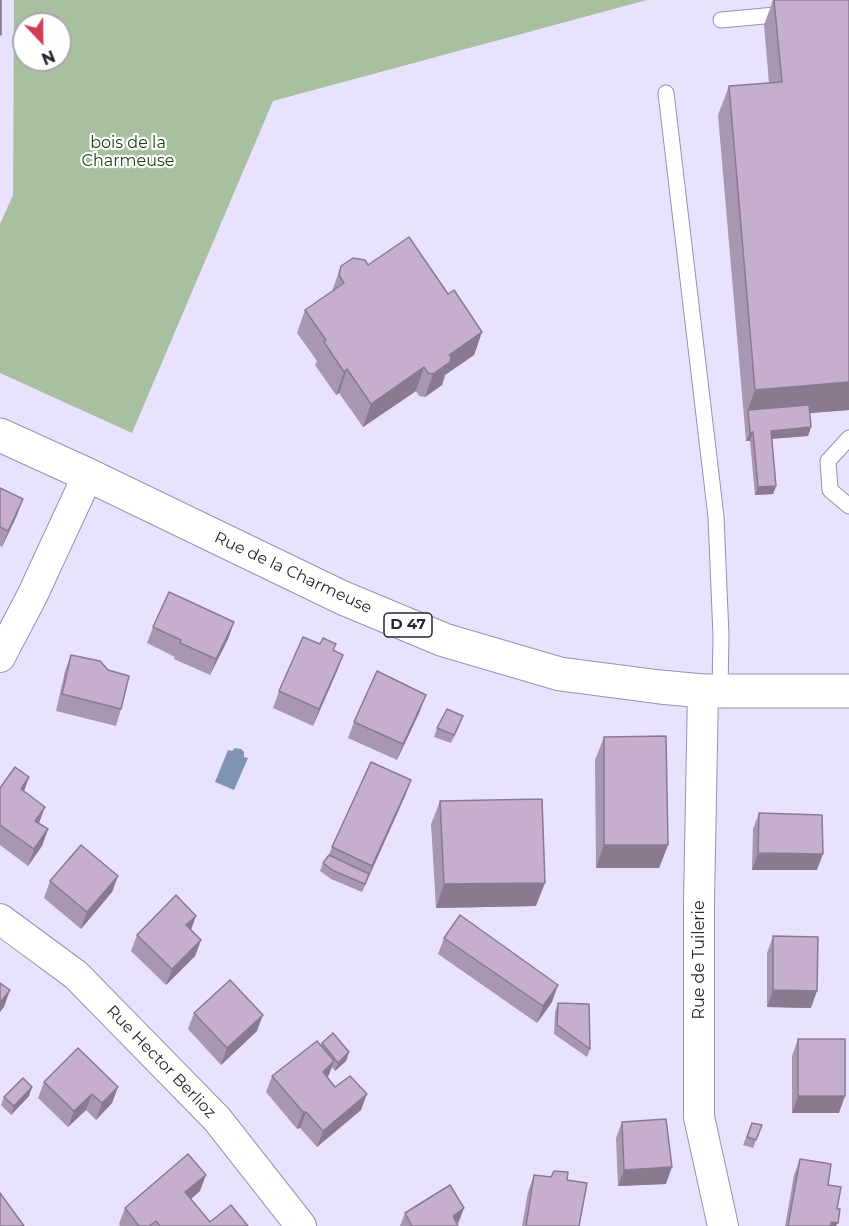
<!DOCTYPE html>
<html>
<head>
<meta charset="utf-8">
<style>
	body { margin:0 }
	#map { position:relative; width:849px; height:1226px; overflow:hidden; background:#e8e2ff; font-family:Montserrat,sans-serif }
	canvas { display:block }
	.north { position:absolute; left:12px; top:12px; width:60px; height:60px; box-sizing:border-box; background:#fff; border:2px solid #a9a8ad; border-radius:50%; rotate:158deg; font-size:16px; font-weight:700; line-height:24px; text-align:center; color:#292633 }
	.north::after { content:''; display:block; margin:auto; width:21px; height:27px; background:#cf3e58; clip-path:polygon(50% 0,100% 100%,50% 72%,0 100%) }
</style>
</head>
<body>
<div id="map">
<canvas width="849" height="1226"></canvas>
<div class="north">N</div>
</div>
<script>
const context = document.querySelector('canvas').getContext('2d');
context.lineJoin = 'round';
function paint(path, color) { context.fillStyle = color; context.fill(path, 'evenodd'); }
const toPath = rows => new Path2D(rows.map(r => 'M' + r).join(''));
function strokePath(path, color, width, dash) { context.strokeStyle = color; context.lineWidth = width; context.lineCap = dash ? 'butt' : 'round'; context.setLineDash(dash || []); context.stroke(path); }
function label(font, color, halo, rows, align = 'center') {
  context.font = font + ' Montserrat,sans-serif'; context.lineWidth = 4.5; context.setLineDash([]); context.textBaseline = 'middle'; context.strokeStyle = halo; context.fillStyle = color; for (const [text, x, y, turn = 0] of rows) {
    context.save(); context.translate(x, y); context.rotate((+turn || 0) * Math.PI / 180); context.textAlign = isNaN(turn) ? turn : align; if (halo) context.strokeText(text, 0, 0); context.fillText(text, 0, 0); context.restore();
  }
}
const forest = toPath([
	[14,0,647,0,273,101,132,433,0,373,0,224,13,195],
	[24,24,60,24,60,60,24,60]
]);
const water = toPath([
	[235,748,241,749,244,752,244,757,248,758,234,790,215,782,228,750,232,751]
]);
const service = toPath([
	[721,20,786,14],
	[666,93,716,517,721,636,720,690],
	[849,438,828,461,830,490,849,506]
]);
const minor = toPath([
	[0,657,32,596,88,475],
	[703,691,699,902,699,1117,723,1226],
	[0,919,76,975,217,1119,301,1226]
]);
const primary = toPath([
	[0,435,88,475,343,598,444,640,560,674,660,687,703,691,849,691]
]);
const wall = toPath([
	[773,0,849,0,849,410,810,413,811,427,808,436,772,439,776,486,773,494,755,495,750,441,746,441,718,115,729,86,769,83,764,25],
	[368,265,448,294,482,332,474,355,445,375,442,385,425,397,419,396,416,391,363,427,339,393,336,395,315,365,317,361,297,333,305,310,332,291,341,266],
	[0,488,17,515,2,547,0,546],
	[234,622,228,639,210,675,174,659,175,657,147,643,153,627],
	[333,651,343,655,337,671,313,726,273,708,279,691],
	[71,655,121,709,116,726,56,711,65,671],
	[420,711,397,760,348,738,354,722],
	[460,725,451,743,434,737,437,728],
	[604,737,668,845,659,868,596,868,595,760],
	[29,777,24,791,39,823,48,829,42,846,28,866,0,845,0,788],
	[411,780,405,796,362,892,331,879,320,871,323,863,329,855,332,847],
	[440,801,536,906,436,908,431,824],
	[759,813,817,870,752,870,753,829],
	[118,876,112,892,81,929,44,898,50,881],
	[196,916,191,930,201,940,195,956,166,985,131,951,137,935],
	[773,936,811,1008,767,1007,767,953],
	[444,938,552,1002,537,1023,438,954],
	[558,1003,590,1049,587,1057,554,1034,555,1012],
	[194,1013,257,1031,221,1065,188,1029],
	[798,1039,839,1113,792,1113,792,1056],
	[322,1043,349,1052,346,1061,335,1071,332,1067,327,1078,335,1087,361,1110,317,1147,300,1128,297,1129,266,1092,272,1076,321,1045],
	[44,1082,118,1087,112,1103,96,1120,86,1110,68,1127,38,1098],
	[32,1087,29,1096,11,1115,1,1105,4,1097],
	[622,1122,666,1184,618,1186,616,1138],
	[752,1123,762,1125,753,1148,743,1145],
	[800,1159,828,1185,837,1209,836,1226,785,1226,794,1175],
	[534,1175,567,1180,579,1226,522,1226,528,1192],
	[200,1191,191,1199,210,1222,248,1226,120,1226,119,1224,125,1208],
	[405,1213,457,1224,458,1226,400,1226]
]);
const shadedWall = toPath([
	[482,332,474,355,445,375,442,385,425,397,433,374,449,355],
	[424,367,416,391,363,427,371,404],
	[347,369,339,393,336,395,344,372],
	[849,382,849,410,749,418,748,410,745,418,755,390],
	[811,427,808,436,768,439,771,431],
	[753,432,750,441,746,441,750,433],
	[776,486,773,494,755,495,758,487],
	[23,499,17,515,2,547,8,531],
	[234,622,228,639,210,675,216,659],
	[343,655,337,671,313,726,319,709],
	[426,695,420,711,397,760,403,744],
	[29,777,23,794,21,789],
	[411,780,405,796,362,892,372,866],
	[45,807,39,823,29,837,35,821],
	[48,829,42,846,28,866,34,849],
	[604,845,668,845,659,868,596,868],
	[758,853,823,854,817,870,752,870],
	[118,876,112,892,81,929,87,912],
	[545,883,536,906,436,908,444,884],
	[196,916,190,932,186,925],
	[201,940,195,956,166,985,172,969],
	[558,985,552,1002,537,1023,543,1006],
	[10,990,4,1007,0,1012,0,1003],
	[773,990,817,991,811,1008,767,1007],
	[263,1015,257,1031,221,1065,227,1048],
	[349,1052,346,1061,335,1071,338,1063],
	[334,1061,328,1077,317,1088,323,1072],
	[32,1087,29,1096,11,1115,14,1106],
	[118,1087,112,1103,96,1120,102,1103],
	[92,1094,86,1110,68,1127,74,1111],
	[367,1094,361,1110,317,1147,323,1131],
	[798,1096,845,1096,839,1113,792,1113],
	[303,1112,306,1112,300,1128,297,1129],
	[672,1167,666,1184,618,1186,624,1170],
	[206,1175,200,1191,179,1209,185,1192],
	[464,1208,458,1224,453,1216],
	[831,1222,838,1223,836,1226,830,1226]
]);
const building = toPath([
	[0,0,1,0,1,35,0,34,0,0],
	[774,0,849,0,849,382,755,390,729,86,782,82,774,0],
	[409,237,448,294,454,290,482,332,449,355,451,357,450,362,433,374,428,373,424,367,371,404,347,369,344,372,324,342,326,340,305,310,344,283,339,275,341,266,353,258,365,260,368,265,409,237],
	[809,405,811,427,771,431,776,486,758,487,753,432,750,433,748,410,809,405],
	[0,488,23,499,8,531,0,527,0,488],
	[169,592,234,622,216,659,180,643,181,640,153,627,169,592],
	[303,637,320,644,323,638,336,644,333,650,343,655,319,709,279,691,303,637],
	[71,655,100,661,108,670,129,676,121,709,62,694,71,655],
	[377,671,426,695,403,744,354,722,377,671],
	[447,709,463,716,454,735,437,728,447,709],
	[666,736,668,845,604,845,604,737,666,736],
	[371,762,411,780,372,866,332,847,371,762],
	[15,767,29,777,21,789,45,807,35,821,48,829,34,849,0,825,0,788,15,767],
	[542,799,545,883,444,884,440,801,542,799],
	[759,813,822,815,823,854,758,853,759,813],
	[81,845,118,876,87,912,50,881,81,845],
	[329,855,369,874,365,884,334,871,323,863,329,855],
	[176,895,196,916,186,925,201,940,172,969,137,935,176,895],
	[460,915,558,985,543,1006,444,938,460,915],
	[773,936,818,937,817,991,773,990,773,936],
	[230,980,263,1015,227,1048,194,1013,230,980],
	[0,983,10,990,0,1003,0,983],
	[558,1003,589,1004,590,1049,557,1025,558,1003],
	[333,1033,349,1052,338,1063,322,1043,333,1033],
	[798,1039,845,1039,845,1096,798,1096,798,1039],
	[317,1041,334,1061,323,1072,335,1087,350,1076,367,1094,323,1131,306,1112,303,1112,272,1076,317,1041],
	[78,1048,118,1087,102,1103,92,1094,74,1111,44,1082,78,1048],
	[23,1078,32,1087,14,1106,4,1097,23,1078],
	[666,1119,672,1167,624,1170,622,1122,666,1119],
	[752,1123,762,1125,756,1140,747,1137,752,1123],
	[188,1154,206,1175,185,1192,210,1222,231,1205,248,1226,160,1226,156,1221,149,1226,139,1226,125,1208,188,1154],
	[800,1159,831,1164,828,1185,841,1187,837,1209,840,1209,838,1223,831,1222,831,1226,788,1226,800,1159],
	[554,1171,568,1172,567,1180,587,1183,579,1226,526,1226,534,1175,551,1177,554,1171],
	[450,1185,464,1208,453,1216,458,1226,412,1226,405,1213,450,1185],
	[0,1193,24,1226,0,1226,0,1193]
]);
const shields = [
	[408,625,48]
];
const shieldNames = [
	["D 47",408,625]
];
const parkNames = [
	["bois de la",128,143],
	["Charmeuse",128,161]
];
const streetNames = [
	["Rue de la Charmeuse",293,573,25],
	["Rue de Tuilerie",699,960,-90],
	["Rue Hector Berlioz",161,1062,46]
];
paint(forest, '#a8c09f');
paint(water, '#8193b3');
strokePath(service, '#9891b2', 17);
strokePath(minor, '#9891b2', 32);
strokePath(primary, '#9891b2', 35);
strokePath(service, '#fff', 15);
strokePath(minor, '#fff', 30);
strokePath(primary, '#fff', 33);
paint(wall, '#a996b0');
paint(shadedWall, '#8a7a90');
paint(building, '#c5afcd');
strokePath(building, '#8a7a90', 1.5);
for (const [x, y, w] of shields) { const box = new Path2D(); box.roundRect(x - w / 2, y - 12, w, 24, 4.5); context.fillStyle = '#fff'; context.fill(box); strokePath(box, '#292633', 1.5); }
label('bold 15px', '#292633', null, shieldNames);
label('16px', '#1e3d0e', '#fff', parkNames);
label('16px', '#292633', '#fff', streetNames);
</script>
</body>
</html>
